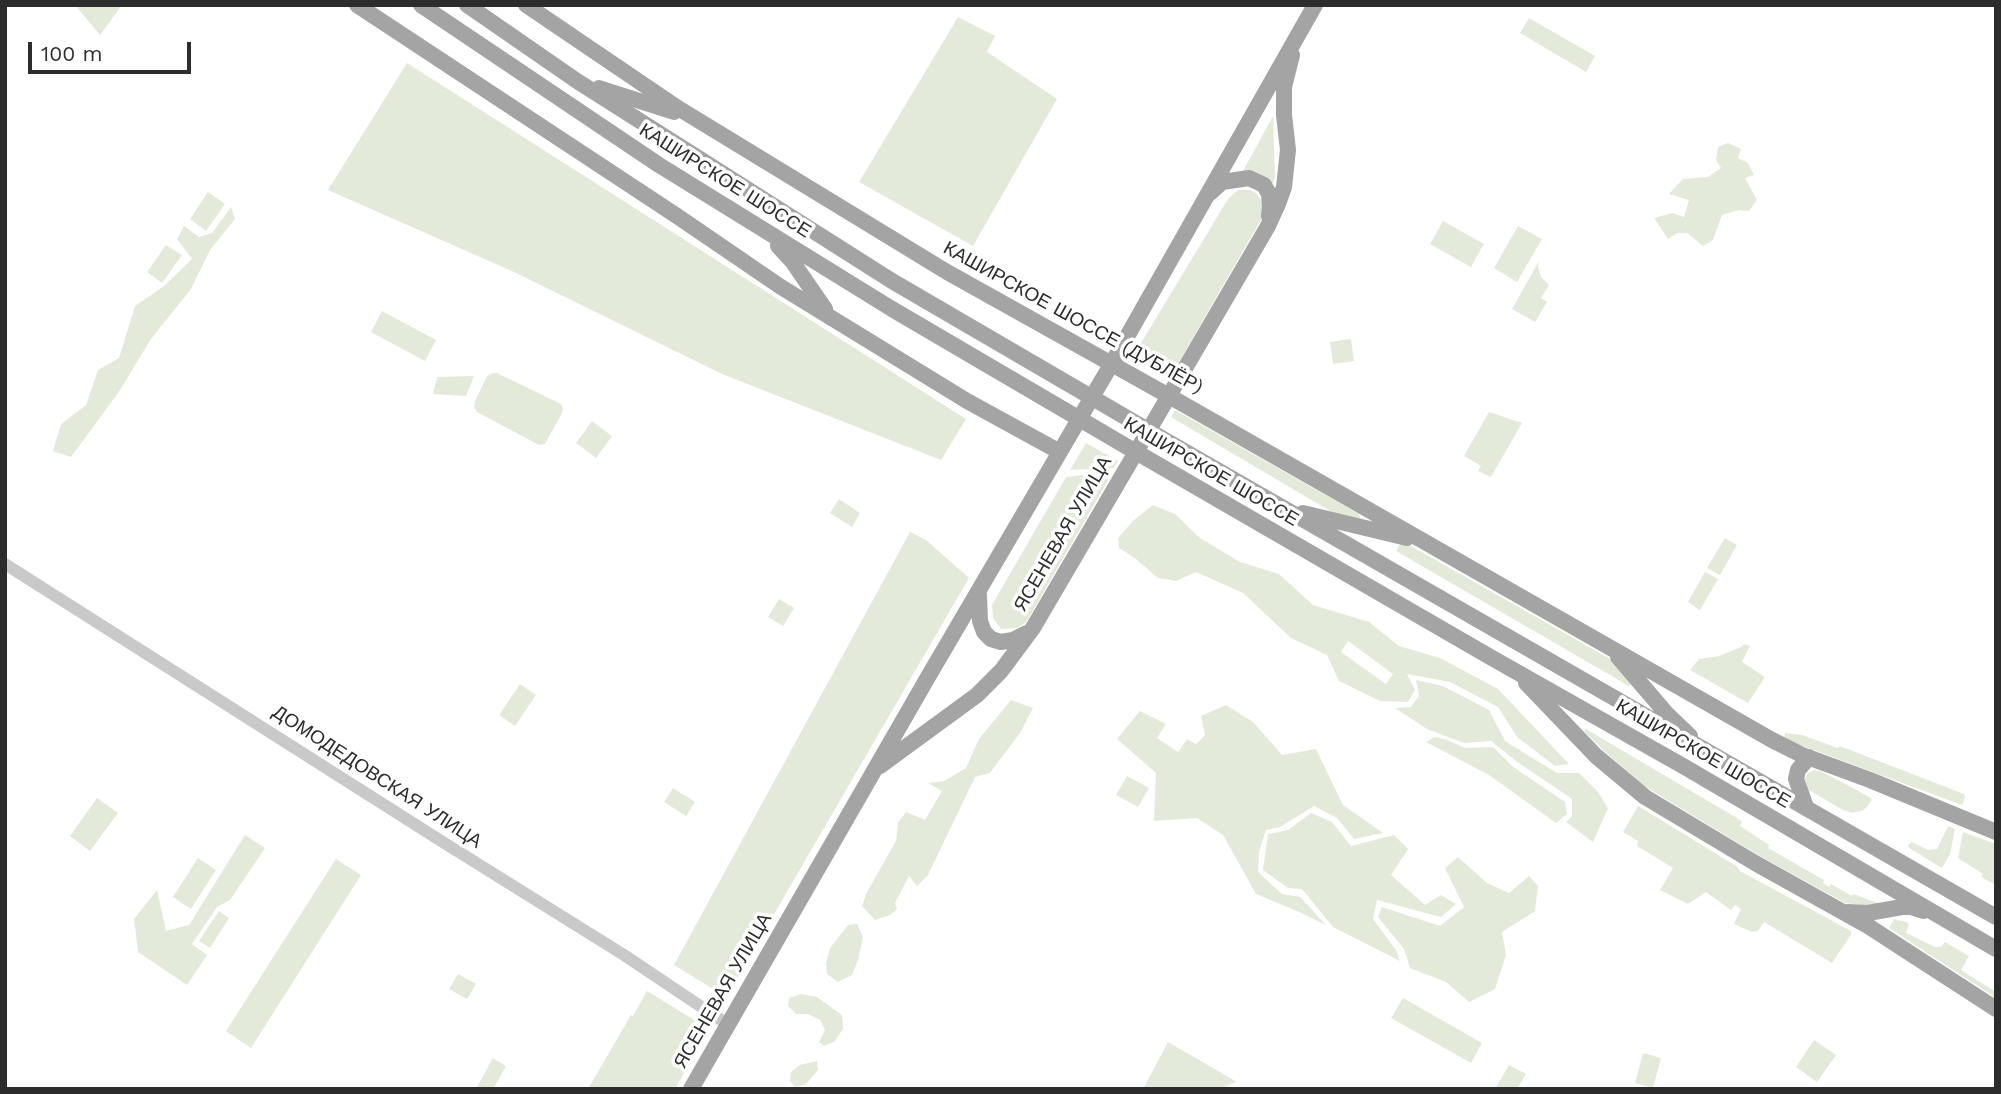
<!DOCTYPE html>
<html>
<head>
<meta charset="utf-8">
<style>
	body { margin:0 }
	#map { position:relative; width:2001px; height:1094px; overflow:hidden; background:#fff; font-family:"Work Sans",sans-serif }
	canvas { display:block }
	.frame { position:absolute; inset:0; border:7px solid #2c2c2c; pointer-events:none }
	.scale { position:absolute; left:28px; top:42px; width:163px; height:32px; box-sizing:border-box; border:4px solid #2c2c2c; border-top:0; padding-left:9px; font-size:21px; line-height:24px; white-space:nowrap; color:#2c2c2c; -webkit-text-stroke:5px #fff; paint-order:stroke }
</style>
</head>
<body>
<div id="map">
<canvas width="2001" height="1094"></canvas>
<div class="frame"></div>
<div class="scale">100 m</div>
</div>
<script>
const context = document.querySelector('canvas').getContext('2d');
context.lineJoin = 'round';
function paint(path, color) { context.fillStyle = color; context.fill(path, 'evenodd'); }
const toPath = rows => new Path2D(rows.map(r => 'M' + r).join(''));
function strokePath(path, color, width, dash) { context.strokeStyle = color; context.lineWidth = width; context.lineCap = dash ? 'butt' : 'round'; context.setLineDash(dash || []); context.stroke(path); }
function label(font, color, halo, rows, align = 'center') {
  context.font = font + ' "Work Sans",sans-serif'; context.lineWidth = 7; context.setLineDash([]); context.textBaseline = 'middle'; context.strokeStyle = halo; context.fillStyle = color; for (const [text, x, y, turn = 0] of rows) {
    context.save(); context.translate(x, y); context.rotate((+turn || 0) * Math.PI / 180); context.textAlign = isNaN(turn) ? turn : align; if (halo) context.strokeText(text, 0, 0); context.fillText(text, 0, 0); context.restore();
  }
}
const green = toPath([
	[75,5,122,5,100,35],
	[958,17,995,36,987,52,1057,99,973,246,859,182],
	[1529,18,1595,56,1586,72,1520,33],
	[407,63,966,419,941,460,722,374,514,272,328,190],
	[1273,116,1275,177,1273,184,1264,177,1243,171],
	[1728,143,1741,149,1738,158,1748,163,1754,175,1745,178,1757,200,1749,211,1739,210,1722,215,1713,240,1703,246,1687,233,1677,233,1668,239,1654,218,1672,213,1684,217,1689,200,1669,194,1683,179,1708,177,1721,168,1716,160,1718,147],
	[1238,190,1250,190,1257,194,1264,205,1262,218,1172,374,1135,353,1228,199],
	[208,192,225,204,206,231,190,219],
	[231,207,235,219,210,250,191,289,151,339,118,393,71,457,53,451,61,424,86,405,98,370,119,358,135,306,164,286,192,259,177,239,184,226,199,237,212,233],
	[1443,221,1484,244,1471,267,1430,244],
	[1518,226,1542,239,1517,282,1494,268],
	[166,245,182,255,162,283,147,272],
	[1539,261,1538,267,1541,277,1549,285,1541,298,1547,302,1535,322,1512,309],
	[382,311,436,340,425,361,371,332],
	[1351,339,1354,361,1333,364,1330,342],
	[493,373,497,373,561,404,563,409,561,415,545,444,539,445,477,412,474,407,475,401,487,376],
	[474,376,466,396,433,394,437,377],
	[1175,410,1359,514,1360,517,1358,522,1355,523,1330,511,1171,417],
	[1489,412,1522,423,1491,477,1478,471,1481,466,1464,456],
	[592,421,612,436,596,458,576,443],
	[1086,443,1118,461,1114,468,1070,470],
	[1082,475,1110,477,1027,621,1018,628,1001,629,993,618,992,605,1066,477],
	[839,499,860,513,852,527,830,513],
	[1153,505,1175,514,1200,538,1240,562,1279,574,1313,605,1369,622,1399,646,1440,658,1498,689,1569,764,1555,766,1517,737,1498,707,1450,682,1407,674,1415,690,1408,702,1380,701,1339,681,1327,655,1291,638,1243,593,1196,572,1176,581,1158,578,1136,559,1119,548,1118,538,1134,520],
	[1348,641,1393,674,1386,684,1341,652],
	[910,532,926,540,969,578,726,997,674,965],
	[1725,538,1737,545,1720,575,1707,568],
	[1402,541,1621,665,1634,680,1629,686,1396,551],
	[1705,572,1718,579,1700,610,1688,602],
	[779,599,794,608,783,626,768,617],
	[1745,644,1750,646,1742,662,1765,677,1748,703,1690,670,1699,659,1719,656,1739,648],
	[1416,680,1443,686,1489,710,1505,741,1557,773,1579,773,1598,792,1608,808,1593,842,1566,822,1572,816,1572,799,1516,761,1491,741,1464,743,1427,729,1395,708,1411,707,1419,696],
	[520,684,536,695,515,726,499,715],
	[1011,700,1033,708,1020,733,990,773,975,777,928,875,917,886,909,876,895,903,897,909,890,915,875,920,862,906,867,892,896,841,898,823,906,812,925,820,942,791,928,783,944,781,966,768,979,739],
	[1226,705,1253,722,1282,755,1316,749,1343,805,1383,833,1354,839,1337,818,1314,806,1280,827,1266,830,1259,852,1258,872,1282,894,1300,897,1326,925,1297,911,1256,894,1223,835,1197,818,1154,821,1156,773,1117,739,1140,711,1166,724,1157,738,1178,752,1187,739,1196,744,1205,735,1201,716],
	[1586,729,1742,821,1740,826,1769,845,1768,848,1824,880,1823,883,1829,887,1831,884,1852,896,1854,894,1880,904,1870,906,1845,903,1758,855,1641,784,1604,751,1584,731],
	[1785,733,1802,735,1838,748,1840,746,1964,794,1965,797,1962,805,1784,739],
	[1435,737,1447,740,1465,748,1493,747,1512,766,1565,802,1567,814,1556,823,1489,775,1426,742],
	[1814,770,1820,771,1840,781,1871,798,1872,800,1866,808,1861,811,1852,813,1843,810,1807,789,1805,779,1808,773],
	[1127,776,1149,788,1138,807,1116,795],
	[673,788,695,802,686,816,664,802],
	[97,798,118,813,90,851,70,836],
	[1638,806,1738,867,1740,871,1851,931,1851,935,1832,963,1764,922,1758,931,1752,932,1734,924,1741,909,1735,905,1731,910,1706,892,1688,904,1660,890,1673,868,1637,846,1638,841,1623,832],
	[1311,813,1332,822,1351,846,1394,835,1408,849,1391,875,1425,905,1441,895,1456,904,1441,917,1377,900,1373,919,1396,950,1400,961,1333,927,1302,889,1288,888,1263,870,1268,834,1288,830],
	[1948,826,1955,829,1950,854,1942,868,1909,848,1908,845,1912,842,1928,850,1937,849],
	[1963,832,1996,844,1996,885,1981,877,1983,874,1958,858],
	[245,835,265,848,230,900,217,907,192,944,207,955,187,985,138,952,134,919,157,890,166,931,189,925],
	[1458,857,1487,883,1509,893,1529,876,1538,886,1535,911,1502,932,1506,955,1495,989,1469,1002,1446,982,1410,968,1404,949,1378,917,1382,907,1440,926,1464,907,1445,868],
	[198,858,216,870,191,909,173,897],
	[336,859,361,875,251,1048,226,1031],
	[219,911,229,918,210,948,199,941],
	[1894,919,1907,922,1909,925,1906,933,1935,947,1941,947,1945,942,1969,956,1961,970,1996,992,1996,998,1889,928],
	[857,924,863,937,858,960,852,975,838,982,827,974,826,963,830,948,848,925],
	[458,974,476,984,467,999,449,989],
	[647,991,709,1029,675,1089,588,1089,631,1015,633,1016],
	[801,994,817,997,842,1015,843,1029,834,1042,824,1046,819,1042,825,1030,820,1020,808,1014,796,1014,788,1006,789,998],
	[1403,998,1482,1043,1471,1063,1391,1018],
	[1814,1040,1836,1055,1817,1082,1796,1067],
	[1168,1042,1237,1082,1219,1089,1143,1089],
	[1643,1053,1661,1058,1653,1088,1635,1083],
	[493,1058,506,1066,493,1089,480,1089,477,1087],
	[817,1061,818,1070,806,1084,795,1087,790,1081,791,1072,800,1065],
	[1509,1065,1526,1074,1517,1089,1495,1089]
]);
const minor = toPath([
	[5,564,438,839,624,955,727,1024]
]);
const major = toPath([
	[357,5,677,216,781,287,967,401,1060,452],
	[421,5,659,165,892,309,1136,452,1492,658,1683,766,1996,949],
	[467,5,577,81,892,281,1163,439,1996,917],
	[526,5,678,108,947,272,1169,396,1772,740,1802,755,1870,780,1996,832],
	[599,88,674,112],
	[1210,193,1222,182,1249,178,1264,185,1269,194,1270,207,1269,216],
	[778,246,792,261,825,309],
	[1303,513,1407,538],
	[979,595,980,621,984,632,991,639,1001,642,1013,640,1027,633],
	[1618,657,1666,713,1690,736],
	[1526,683,1596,756,1645,797,1755,863,1868,926,1996,1009],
	[880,766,977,695,1001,671,1033,628,1177,382,1268,226,1278,204,1284,187,1288,150,1284,115,1284,87,1292,55],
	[1806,807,1796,779,1798,770,1809,757],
	[1848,912,1868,913,1902,907,1911,907,1923,911],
	[691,1089,928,677,1112,363,1315,5]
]);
const streetNames = [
	["КАШИРСКОЕ ШОССЕ",725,181,32],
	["КАШИРСКОЕ ШОССЕ (ДУБЛЁР)",1073,318,29],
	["КАШИРСКОЕ ШОССЕ",1211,472,30],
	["ЯСЕНЕВАЯ УЛИЦА",1063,534,-60],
	["КАШИРСКОЕ ШОССЕ",1703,754,30],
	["ДОМОДЕДОВСКАЯ УЛИЦА",377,777,33],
	["ЯСЕНЕВАЯ УЛИЦА",723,991,-60]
];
paint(green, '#e4eada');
strokePath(minor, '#c9c9c9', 12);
strokePath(major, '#a4a4a4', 16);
label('19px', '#2c2c2c', '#fff', streetNames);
</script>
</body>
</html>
